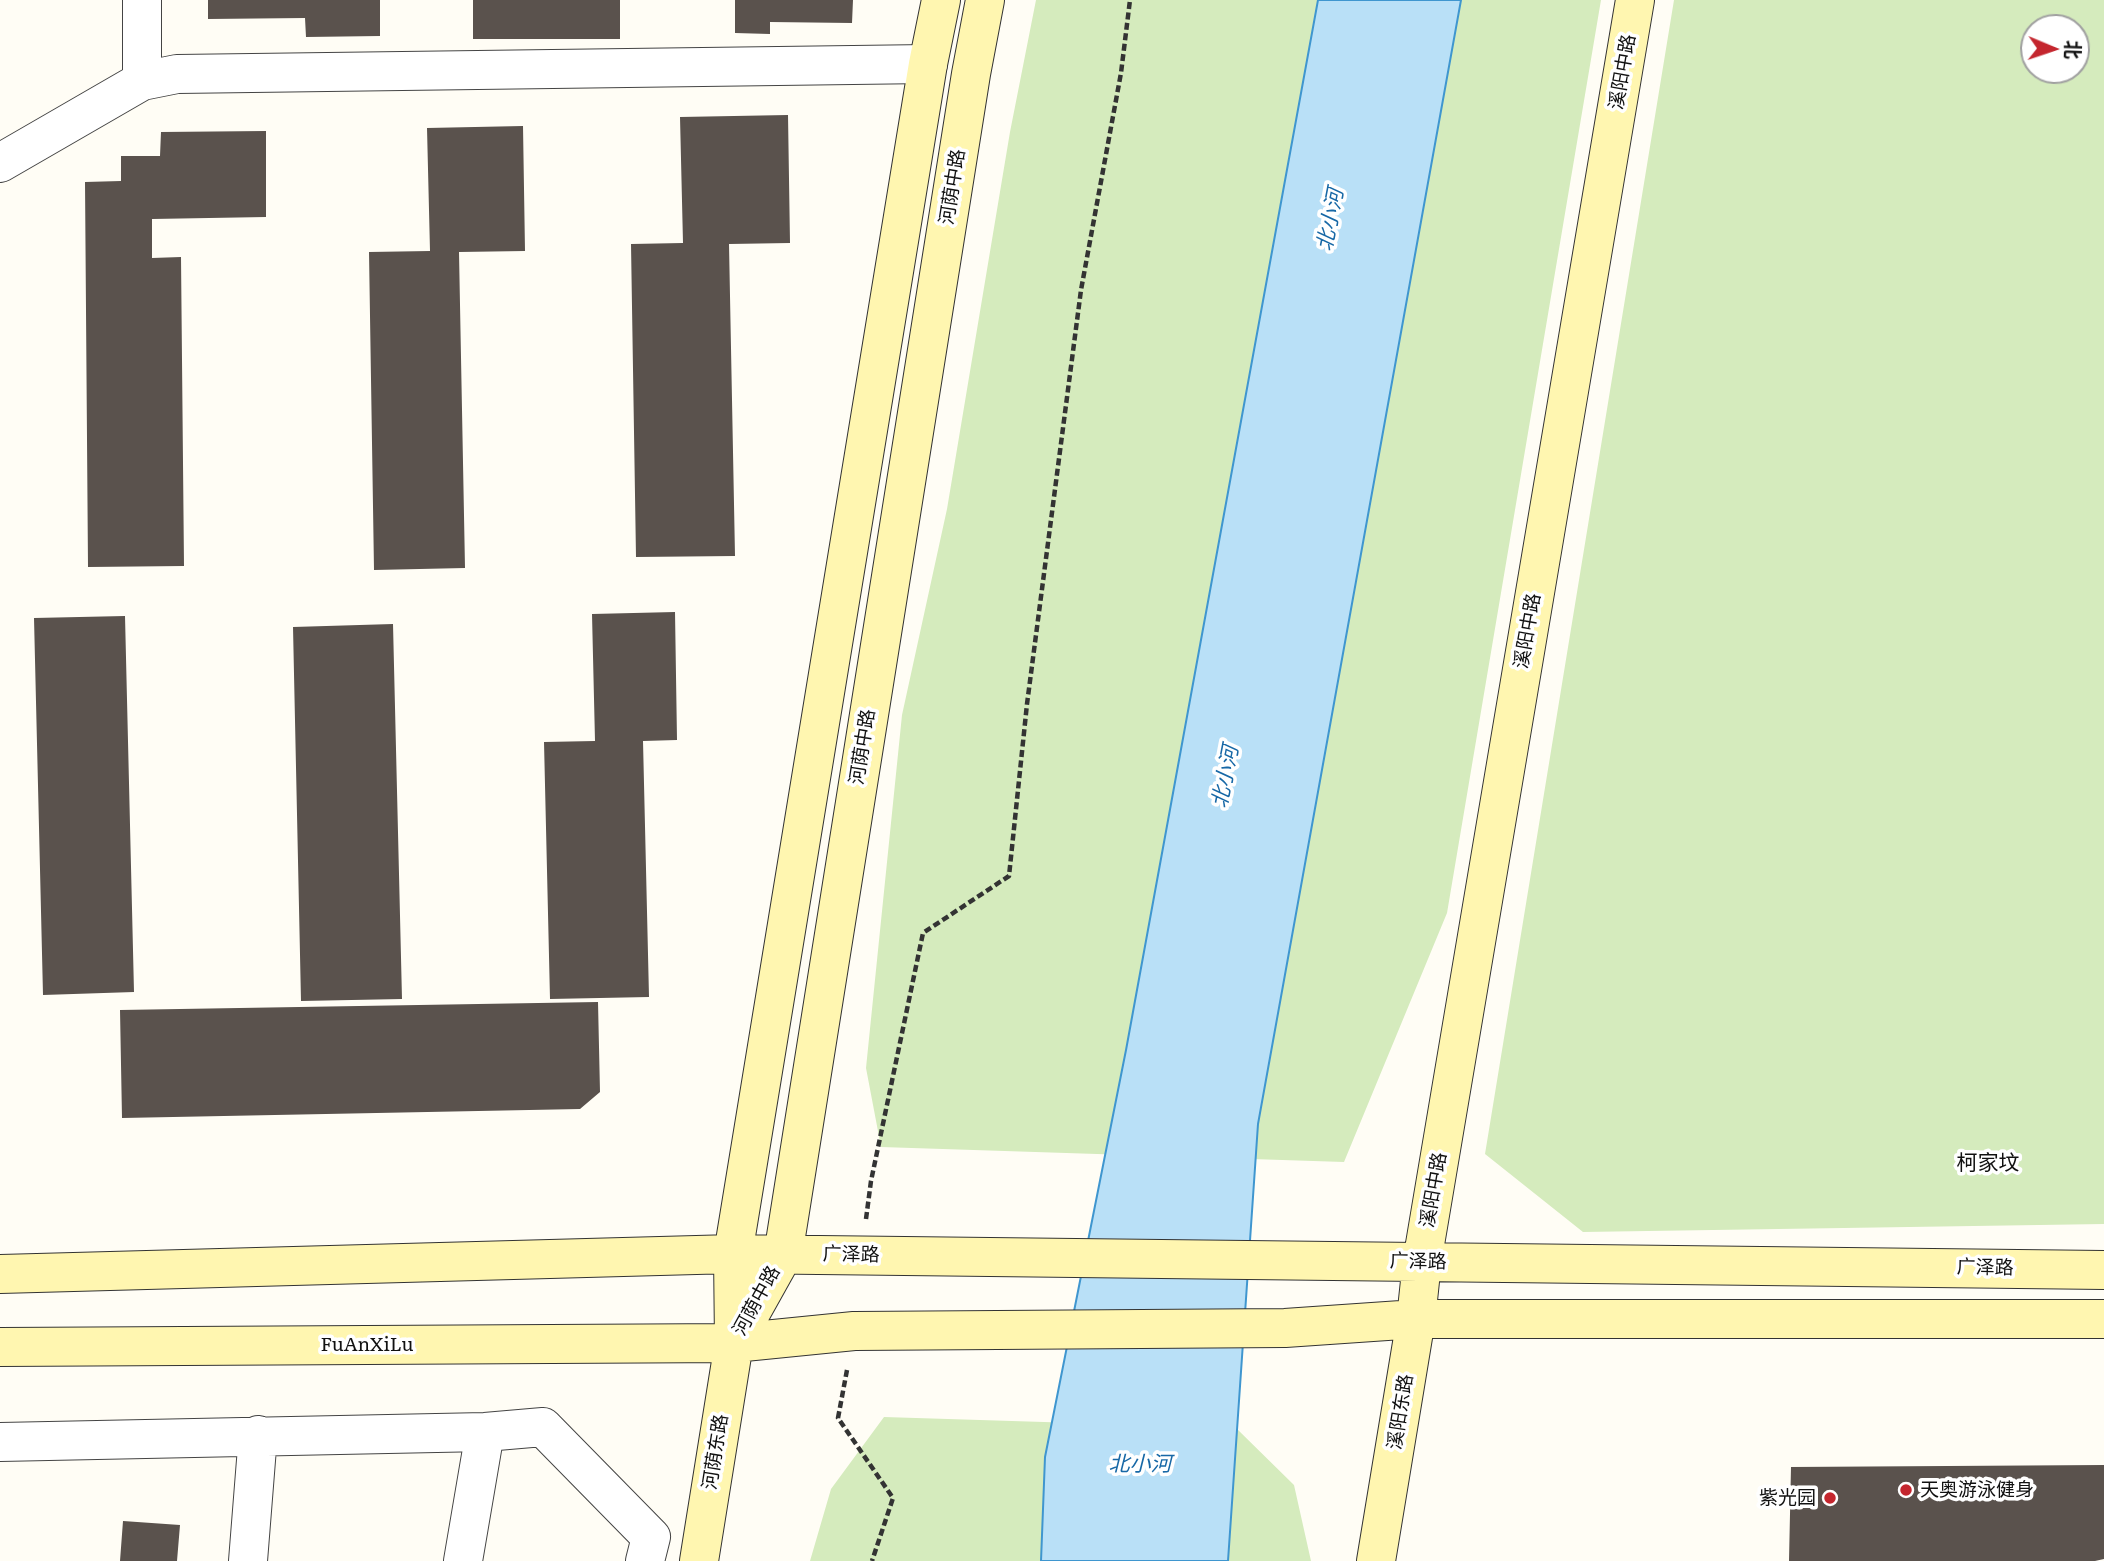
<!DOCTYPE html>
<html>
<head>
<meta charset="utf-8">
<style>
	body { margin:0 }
	#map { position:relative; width:2104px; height:1561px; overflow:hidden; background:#fffdf5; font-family:Literata,"Noto Sans SC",serif }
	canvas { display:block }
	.north { position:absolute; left:2020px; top:14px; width:70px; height:70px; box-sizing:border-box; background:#fff; border:2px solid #a0a0a0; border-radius:50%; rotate:92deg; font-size:19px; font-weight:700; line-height:28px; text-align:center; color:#111 }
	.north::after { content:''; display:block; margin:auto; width:24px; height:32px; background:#c4262e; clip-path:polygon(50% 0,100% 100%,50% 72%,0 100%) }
</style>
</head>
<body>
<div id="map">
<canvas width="2104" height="1561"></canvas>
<div class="north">北</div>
</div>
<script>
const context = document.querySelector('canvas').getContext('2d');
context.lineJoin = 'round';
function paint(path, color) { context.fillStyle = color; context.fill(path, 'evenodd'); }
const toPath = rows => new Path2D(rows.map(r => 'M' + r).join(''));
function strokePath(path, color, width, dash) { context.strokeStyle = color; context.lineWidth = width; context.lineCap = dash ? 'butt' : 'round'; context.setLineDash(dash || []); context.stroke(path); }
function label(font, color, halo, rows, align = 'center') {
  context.font = font + ' Literata,"Noto Sans SC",serif'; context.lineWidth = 7; context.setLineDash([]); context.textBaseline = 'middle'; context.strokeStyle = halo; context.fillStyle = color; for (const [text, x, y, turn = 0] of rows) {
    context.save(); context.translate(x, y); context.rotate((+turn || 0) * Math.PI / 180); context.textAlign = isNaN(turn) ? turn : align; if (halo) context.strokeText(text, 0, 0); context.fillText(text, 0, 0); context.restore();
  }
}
const green = toPath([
	[1036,0,1601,0,1447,913,1344,1162,881,1147,866,1068,902,715,947,509,1010,132],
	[1674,0,2104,0,2104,1224,1583,1232,1485,1154],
	[2034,28,2076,28,2076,70,2034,70],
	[884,1417,1236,1428,1294,1485,1311,1561,810,1561,831,1489]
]);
const water = toPath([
	[1318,0,1461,0,1258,1124,1228,1561,1041,1561,1045,1457,1126,1050,1318,0]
]);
const building = toPath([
	[208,0,380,0,380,36,306,37,305,18,208,19],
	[473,0,620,0,620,39,473,39],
	[735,0,853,0,852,23,770,22,770,34,735,33],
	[788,115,790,243,729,244,735,556,636,557,631,244,683,243,680,117],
	[523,126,525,251,459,252,465,568,374,570,369,252,430,251,427,128],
	[266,131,266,217,152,219,152,258,181,257,184,566,88,567,85,182,121,181,121,156,160,156,161,132],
	[675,612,677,740,643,741,649,997,550,999,544,742,595,741,592,614],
	[125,616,134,992,43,995,34,618],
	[393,624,402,999,301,1001,293,627],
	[598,1002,600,1092,580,1109,122,1118,120,1010],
	[2104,1465,2104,1559,2095,1561,1789,1561,1791,1467],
	[123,1521,180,1525,177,1561,120,1561]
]);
const path = toPath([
	[866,1219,871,1181,923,933,1009,876,1027,704,1081,290,1121,73,1130,0],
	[847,1370,838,1418,893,1498,872,1561]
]);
const street = toPath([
	[142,81,142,0],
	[0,163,142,81,177,74,928,64],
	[0,1442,485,1432,543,1427,651,1537,645,1561],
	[248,1561,258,1435],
	[463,1561,485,1432]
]);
const secondary = toPath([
	[0,1274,733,1254,2104,1270],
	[735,1341,783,1255,971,74,985,0],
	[0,1347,734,1343,854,1331,1285,1328,1416,1319,2104,1319],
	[699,1561,734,1343,733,1254,928,64,941,0],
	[1376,1561,1416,1319,1422,1262,1635,0]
]);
const markers = [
	[1906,1490,7,"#c4262e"],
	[1830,1498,7,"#c4262e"]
];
const streetNames = [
	["溪阳中路",1623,72,-80],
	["河荫中路",953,187,-81],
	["溪阳中路",1528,631,-80],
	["河荫中路",863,747,-81],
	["溪阳中路",1434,1190,-80],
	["广泽路",851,1255,1],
	["广泽路",1418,1262,1],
	["广泽路",1985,1268,1],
	["河荫中路",757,1301,-61],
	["FuAnXiLu",367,1345],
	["溪阳东路",1401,1412,-81],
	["河荫东路",716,1452,-81]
];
const poiNames = [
	["天奥游泳健身",1920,1490],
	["紫光园",1816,1498,"right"]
];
const waterNames = [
	["北小河",1331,220,-79],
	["北小河",1226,777,-79],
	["北小河",1140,1465]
];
const neighbourhoodNames = [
	["柯家坟",1988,1164]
];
paint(green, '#d5ebbd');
paint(water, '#b9e0f7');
strokePath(water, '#3f96cf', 2);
paint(building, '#5a524d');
strokePath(street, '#444', 40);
strokePath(secondary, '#333', 40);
strokePath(path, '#333', 4.5, [7, 3.5]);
strokePath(street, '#fff', 38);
strokePath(secondary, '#fff6b0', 38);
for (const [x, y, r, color] of markers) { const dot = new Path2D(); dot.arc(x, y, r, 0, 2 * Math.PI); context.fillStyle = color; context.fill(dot); strokePath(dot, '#fff', 2.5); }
label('19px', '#111', '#fff', streetNames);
label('19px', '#111', '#fff', poiNames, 'left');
label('italic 21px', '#1768a6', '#fff', waterNames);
label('21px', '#111', '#fff', neighbourhoodNames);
</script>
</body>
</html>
